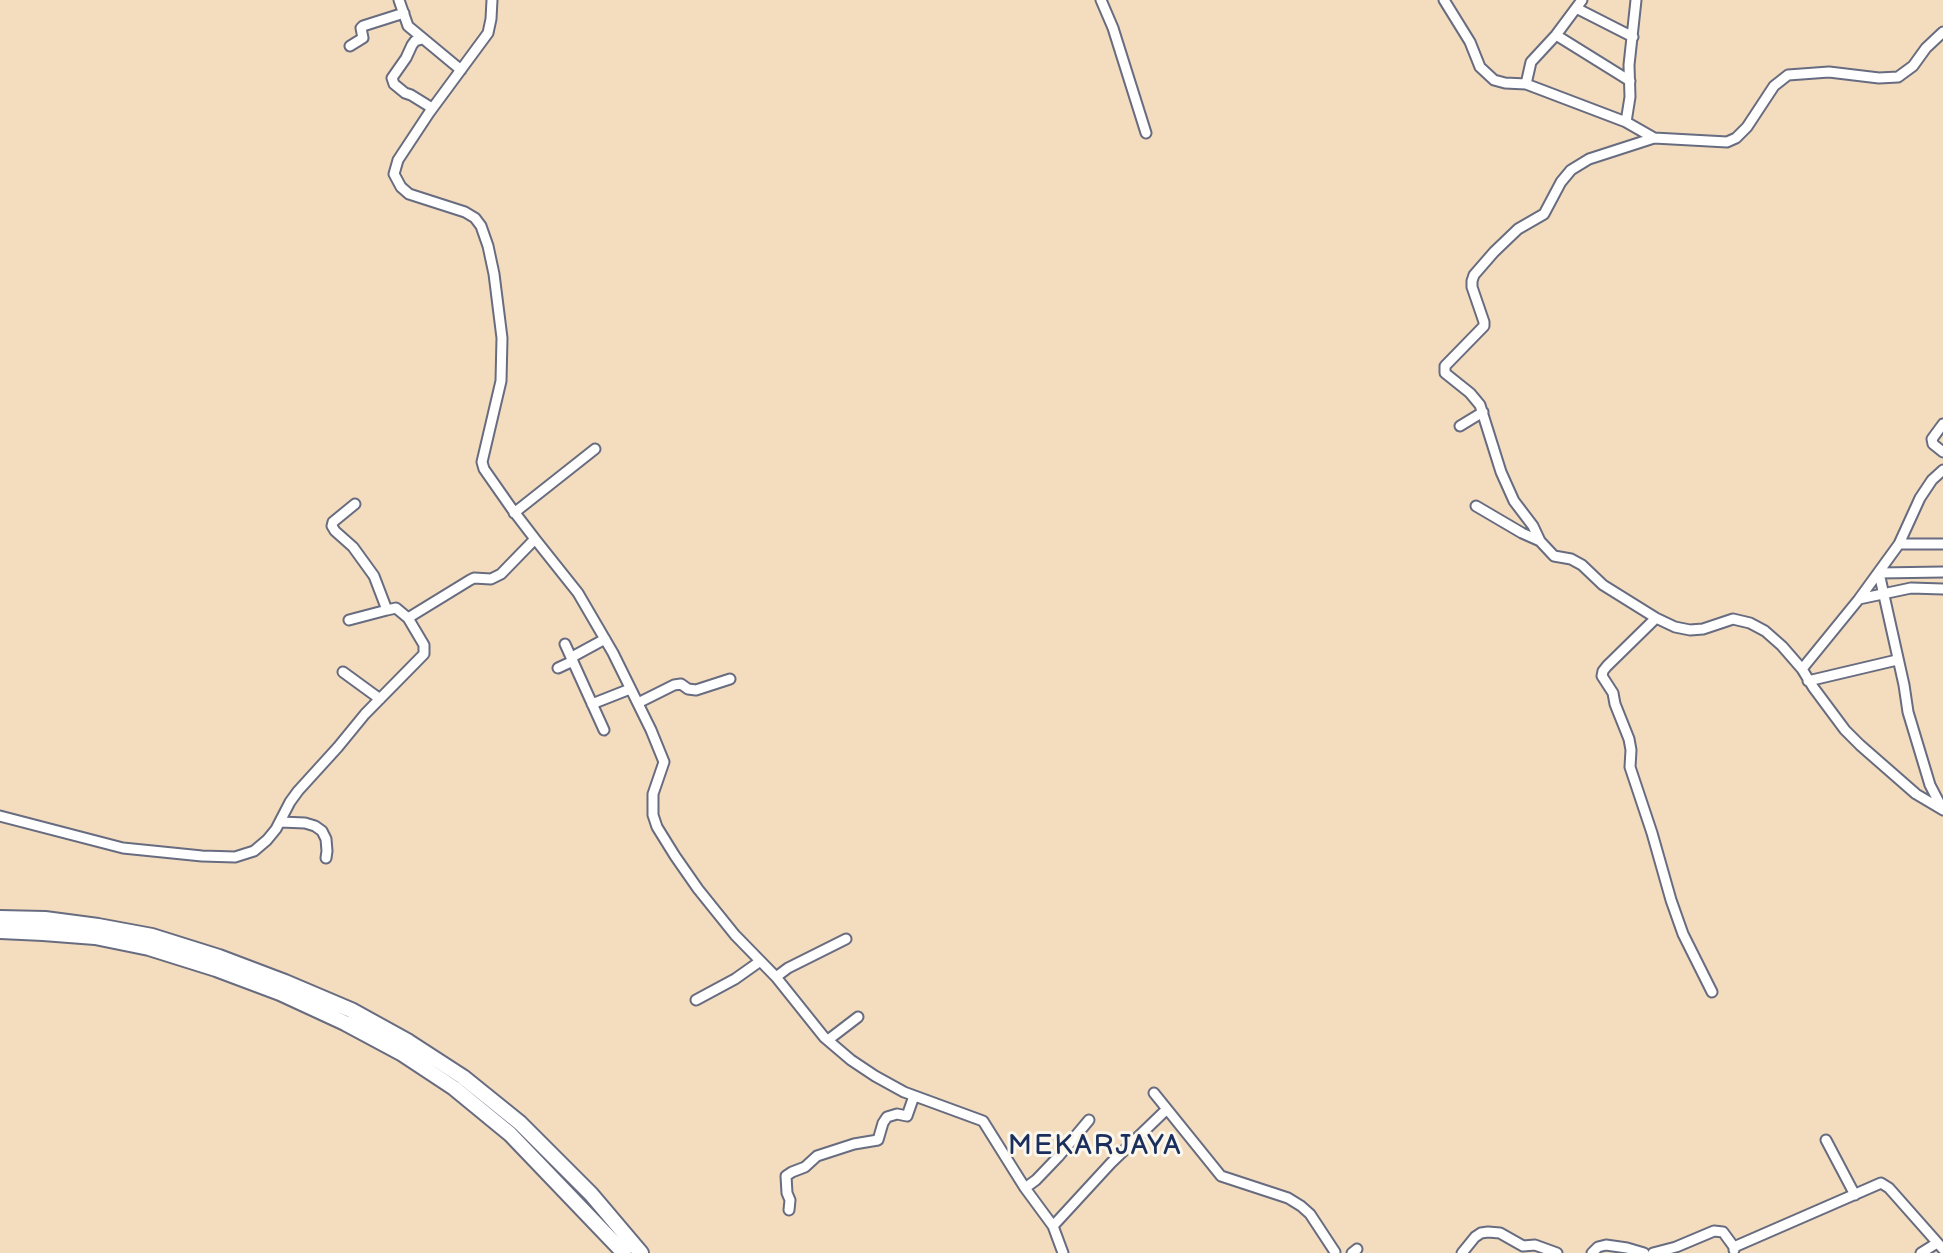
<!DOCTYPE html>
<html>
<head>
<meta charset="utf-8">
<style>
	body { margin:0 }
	canvas { display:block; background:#f4dcbe }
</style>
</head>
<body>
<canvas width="1943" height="1253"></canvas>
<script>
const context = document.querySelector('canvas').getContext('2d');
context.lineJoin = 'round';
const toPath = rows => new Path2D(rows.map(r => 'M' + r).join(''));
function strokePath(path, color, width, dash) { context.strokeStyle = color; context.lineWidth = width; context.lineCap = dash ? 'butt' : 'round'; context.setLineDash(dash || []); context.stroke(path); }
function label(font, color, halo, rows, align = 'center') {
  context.font = font + ' "Balsamiq Sans",sans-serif'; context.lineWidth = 6; context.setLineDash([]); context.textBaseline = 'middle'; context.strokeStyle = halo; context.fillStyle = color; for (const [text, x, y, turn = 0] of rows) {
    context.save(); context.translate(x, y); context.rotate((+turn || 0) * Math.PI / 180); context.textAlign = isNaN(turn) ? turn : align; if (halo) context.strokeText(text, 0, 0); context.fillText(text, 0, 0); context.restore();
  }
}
const minor = toPath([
	[399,0,408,26,461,70],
	[492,0,491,19,488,33,429,113,398,160,394,174,401,187,409,194,465,212,475,218,481,226,488,246,494,274,502,338,501,381,482,462,484,469,512,509,535,539],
	[1101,0,1113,28,1146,133],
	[1444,0,1470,42,1480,67,1494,80,1505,83,1526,84,1626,122,1654,138,1727,142,1736,138,1747,127,1774,86,1788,75,1829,72,1879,78,1898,77,1913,66,1926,48,1943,32],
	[1576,8,1633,37],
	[1556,35,1630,81],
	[422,39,415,41,412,45,406,58,392,78,394,84,405,93,411,95,432,108],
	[350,46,363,38,361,28,363,26,404,13],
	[1526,84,1531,62,1556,35,1582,0],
	[1626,122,1630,97,1629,65,1636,0],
	[1654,138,1589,159,1571,170,1561,182,1544,214,1518,229,1494,252,1474,275,1472,281,1472,287,1484,322,1484,326,1445,366,1445,373,1470,393,1480,405,1501,472,1514,501,1533,526,1540,541,1554,556,1571,559,1582,565,1603,585,1656,618,1675,627,1690,630,1703,629,1733,619,1750,623,1765,631,1782,646,1802,669,1813,687,1845,730,1860,745,1916,794,1943,810],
	[1943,424,1932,439,1933,444,1943,452],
	[1460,426,1483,412],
	[355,504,333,522,332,526,335,531,353,547,374,576,387,610,396,608,408,618],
	[1476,506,1522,533,1540,541],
	[514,513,595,449],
	[1899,544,1943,544],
	[1859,599,1911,588,1943,589],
	[1656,618,1607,666,1603,671,1602,676,1613,693,1615,704,1629,739,1631,750,1630,767,1652,833,1671,900,1683,934,1712,992],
	[349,620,387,610],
	[565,644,604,730],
	[572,657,605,639],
	[558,668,573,661],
	[1802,669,1859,599,1899,544,1920,498,1932,480,1943,470],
	[343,672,380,699],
	[1808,681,1897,660],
	[638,703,674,685,681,684,688,689,696,690,730,679],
	[592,704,630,689],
	[1943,810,1930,785,1908,712,1904,685,1879,573,1943,572],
	[0,816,123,848,202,856,235,857,254,851,267,840,276,829,290,802,298,791,338,747,365,714,424,654,424,645,408,618,470,580,474,578,491,579,501,574,535,539,578,593,613,653,651,730,664,762,653,794,653,815,657,827,675,856,698,889,735,935,776,977,824,1037,851,1060,875,1076,904,1092,983,1121,1025,1188,1053,1226,1063,1253],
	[281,822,305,823,315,826,322,831,326,839,327,851,326,858],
	[776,977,788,968,846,939],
	[696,1000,735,979,759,962],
	[828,1040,858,1017],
	[1154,1093,1221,1176,1288,1198,1301,1206,1310,1214,1335,1252],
	[1826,1140,1855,1195],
	[1025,1188,1036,1180,1058,1157,1089,1120],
	[789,1210,790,1200,787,1193,786,1176,792,1172,805,1167,817,1156,854,1144,878,1140,883,1123,887,1117,897,1114,907,1116,914,1096],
	[1053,1226,1111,1163,1167,1109],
	[1734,1247,1881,1183,1889,1188,1943,1249],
	[1352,1253,1357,1249],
	[1462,1253,1475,1237,1481,1233,1488,1232,1500,1233,1523,1246,1535,1245,1557,1253],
	[1592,1253,1598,1247,1606,1245,1627,1248,1644,1253],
	[1653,1253,1676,1247,1714,1231,1723,1232,1734,1247,1734,1250],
	[1921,1253,1937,1243]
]);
const highway = toPath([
	[0,918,45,919,98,926,152,936,219,957,285,982,351,1010,409,1042,463,1077,520,1123,591,1194,641,1253],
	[0,931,43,933,95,937,149,948,216,969,280,993,345,1023,401,1053,454,1088,510,1134,624,1253]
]);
const quarterNames = [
	["MEKARJAYA",1095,1147]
];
strokePath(minor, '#676c80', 13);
strokePath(highway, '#676c80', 18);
strokePath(minor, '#fff', 9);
strokePath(highway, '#fff', 14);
context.letterSpacing = '2px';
label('28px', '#1b2f5e', '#fbf7ec', quarterNames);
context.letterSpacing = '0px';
</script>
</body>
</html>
